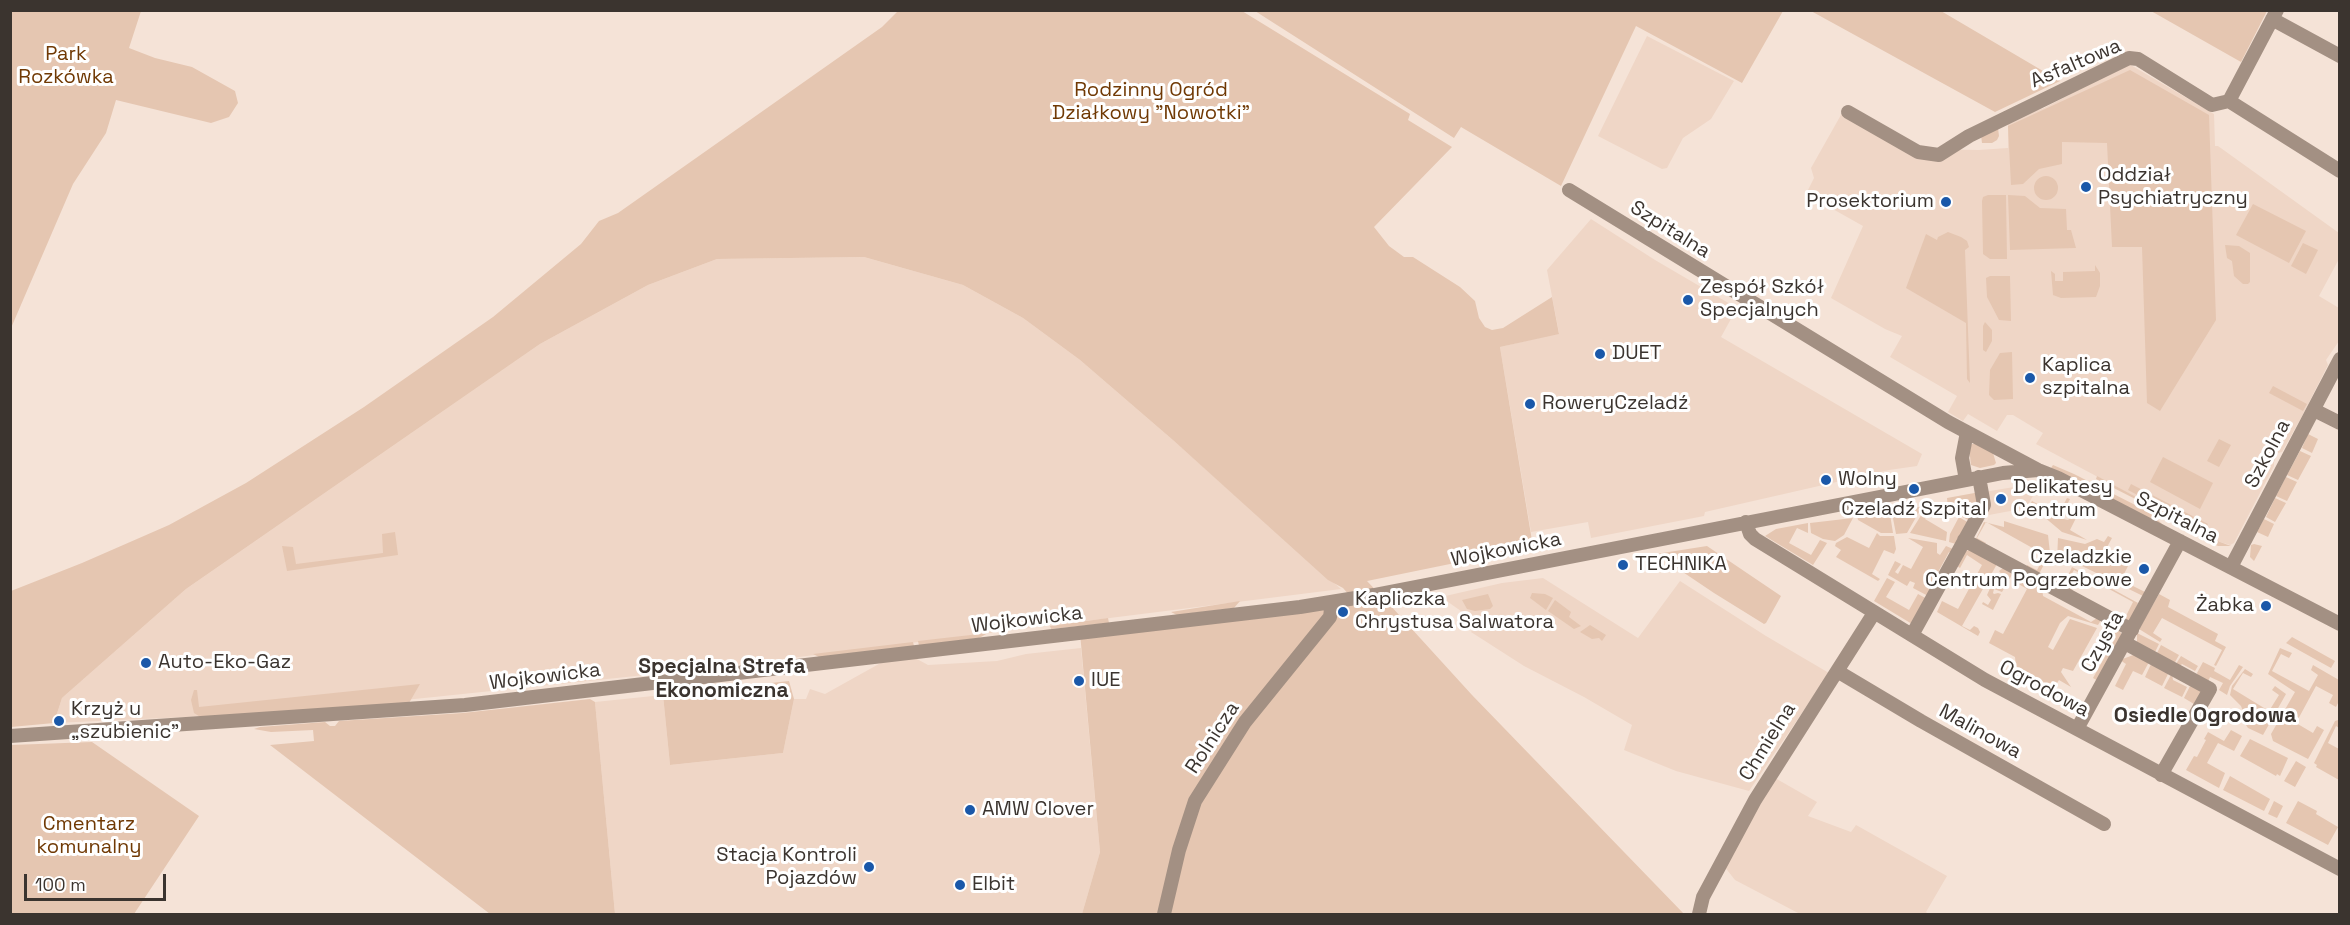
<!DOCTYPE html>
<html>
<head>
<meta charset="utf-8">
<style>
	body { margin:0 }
	#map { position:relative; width:2350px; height:925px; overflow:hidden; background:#f5e3d7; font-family:"Space Grotesk",sans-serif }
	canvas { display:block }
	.frame { position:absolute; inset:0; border:12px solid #3b342f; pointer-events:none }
	.scale { position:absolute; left:24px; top:874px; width:142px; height:27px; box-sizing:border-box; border:3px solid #3b342f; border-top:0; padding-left:8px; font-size:18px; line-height:21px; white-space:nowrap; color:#3b342f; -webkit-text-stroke:4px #fff; paint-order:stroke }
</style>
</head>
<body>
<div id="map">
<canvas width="2350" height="925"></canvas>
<div class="frame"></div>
<div class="scale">100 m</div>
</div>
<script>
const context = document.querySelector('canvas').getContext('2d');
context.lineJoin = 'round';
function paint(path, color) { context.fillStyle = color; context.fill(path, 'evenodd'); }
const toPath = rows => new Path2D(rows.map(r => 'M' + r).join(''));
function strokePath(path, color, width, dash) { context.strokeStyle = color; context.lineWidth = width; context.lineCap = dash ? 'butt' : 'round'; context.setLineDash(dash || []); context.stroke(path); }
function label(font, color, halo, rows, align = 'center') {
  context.font = font + ' "Space Grotesk",sans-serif'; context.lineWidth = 6; context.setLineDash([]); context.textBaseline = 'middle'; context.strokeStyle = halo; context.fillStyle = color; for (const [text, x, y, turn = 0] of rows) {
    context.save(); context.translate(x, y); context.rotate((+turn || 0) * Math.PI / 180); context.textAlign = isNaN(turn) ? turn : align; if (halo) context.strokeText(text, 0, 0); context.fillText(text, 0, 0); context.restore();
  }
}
const built = toPath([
	[1647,36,1734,81,1711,119,1683,138,1667,168,1662,169,1598,136],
	[2129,64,2214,114,2215,146,2218,146,2339,233,2339,259,2319,296,2339,308,2339,341,2326,360,2328,365,2302,416,2282,452,2278,453,2274,462,2274,466,2234,543,2230,545,2220,542,2036,444,2043,433,2013,415,2007,415,1997,431,1968,414,1963,421,1948,412,1957,396,1890,357,1902,336,1885,329,1831,298,1863,226,1806,194,1814,178,1811,168,1846,106,1921,149,1979,150,2008,148,2008,123,2016,117,2044,108],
	[1591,219,1655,260,1737,308,1721,337,1922,454,1917,466,1889,470,1705,512,1704,516,1591,538,1588,522,1531,532,1500,347,1559,333,1547,270],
	[864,257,963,285,1023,318,1080,360,1174,441,1341,589,703,669,405,700,208,716,54,723,62,698,186,589,540,344,648,285,717,259],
	[2032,484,2034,494,2026,508,1989,515,1984,492],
	[1543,578,1638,638,1680,581,1766,636,1829,673,1749,791,1676,771,1624,750,1632,725,1584,697,1524,666,1471,632,1478,623,1441,597,1502,583],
	[1081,648,1100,852,1082,914,615,914,595,702,663,695,670,765,783,753,794,699,806,699,810,689,825,694,895,655,917,659,928,665,997,661,1026,654],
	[1775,778,1817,802,1808,816,1851,832,1856,825,1947,876,1926,912,1928,914,1800,914,1735,880,1724,866]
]);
const green = toPath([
	[11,10,141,11,129,48,155,58,192,67,235,91,238,103,229,117,211,123,116,100,106,133,73,184,11,328],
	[898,11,1242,11,1410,114,1408,120,1452,147,1374,227,1389,246,1404,257,1413,257,1460,287,1475,301,1479,318,1485,327,1492,330,1503,328,1552,297,1559,334,1500,347,1533,547,1367,581,1385,600,1398,598,1401,599,1390,605,1472,695,1684,914,1082,914,1100,852,1080,633,1357,604,1343,588,1328,580,1174,441,1080,360,1023,318,963,285,864,257,717,259,648,285,540,344,186,589,62,698,54,723,11,727,11,591,82,563,169,525,246,483,364,407,493,317,581,244,599,221,618,213,882,27],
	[1255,11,1783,11,1742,83,1636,26,1561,186,1461,127,1454,138],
	[1811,11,1941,11,2060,81,1995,112],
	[2151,11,2267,11,2241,62],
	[2130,70,2209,115,2216,320,2160,411,2147,403,2142,247,2112,247,2107,143,2062,142,2062,164,2039,169,2023,184,2011,185,2008,126],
	[1998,128,1999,136,1997,140,1992,143,1982,143,1981,135],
	'2034 188a12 12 0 1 1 24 0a12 12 0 1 1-24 0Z',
	[1988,195,2006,195,2007,259,1990,259,1983,254,1982,201,1983,197],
	[2008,195,2025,196,2040,208,2066,209,2067,230,2071,230,2076,248,2010,250],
	[2253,204,2306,231,2289,263,2236,235],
	[1948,232,1961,237,1967,241,1969,247,1965,250,1970,383,1967,379,1966,323,1906,288,1926,234,1937,240,1938,237],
	[2303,243,2318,250,2306,274,2291,266],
	[2225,245,2239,246,2250,253,2250,282,2248,284,2243,284,2234,276,2232,261,2227,258],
	[2095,265,2100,273,2100,286,2096,297,2061,298,2053,295,2051,271,2055,274,2055,281,2063,281,2063,272,2095,271],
	[1990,276,2010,276,2011,321,1999,320,1987,297,1986,278],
	[1985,322,1992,330,1992,341,1986,352,1983,350,1983,326],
	[2012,352,2013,399,1994,400,1989,395,1990,370,2000,353],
	[2273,386,2307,404,2303,411,2269,393],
	[2308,434,2318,439,2312,453,2302,448],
	[2219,439,2231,445,2219,467,2207,461],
	[1972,444,1977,444,1993,453,1996,463,1994,465,1980,468,1971,465,1969,448],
	[2300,451,2311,456,2298,480,2287,475],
	[2163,457,2213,483,2200,509,2150,482],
	[2053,465,2074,474,2151,513,2163,525,2051,468],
	[2097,476,2220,542,2231,546,2218,546,2183,529,2179,523,2166,520,2155,509,2096,479],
	[2286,477,2297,482,2287,501,2276,496],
	[2131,484,2208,524,2204,530,2128,490],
	[1980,492,1981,504,1970,521,1953,512,1958,508,1954,507,1952,511,1948,509,1947,498],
	[2067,498,2070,499,2060,518,2068,520,2072,516,2076,518,2070,530,2087,540,2062,532,2030,505,2032,501,2058,515],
	[2275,498,2286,503,2275,522,2266,517],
	[1930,501,1934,503,1925,519,1947,532,1946,541,1910,533],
	[1923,505,1907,533,1896,534,1892,513,1914,509],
	[1878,513,1890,514,1893,533,1881,533,1858,520,1857,515],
	[1959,517,1969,523,1956,544,1949,542,1950,534],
	[1853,518,1844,535,1835,541,1823,539,1811,533,1810,523],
	[2264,519,2274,524,2268,537,2257,532],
	[2004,521,2048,535,2050,553,2039,574,2026,569,2027,565,2037,570,2045,555,1986,522,1977,538,1986,543,1984,546,1975,541,1984,522,2004,527],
	[1808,523,1808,533,1797,528,1789,543,1811,555,1820,540,1827,543,1813,565,1765,536,1776,529],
	[395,532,398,555,287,571,282,546,293,547,296,564,383,553,382,534],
	[1877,533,1880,536,1894,536,1896,549,1894,554,1884,550,1872,574,1880,579,1878,581,1836,557,1841,550,1835,546,1836,543,1847,537,1869,548],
	[2108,536,2112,538,2106,549,2123,559,2128,566,2121,580,2147,593,2143,596,2080,565,2057,560,2058,538,2085,544,2097,539,2104,542],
	[1908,538,1937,543,1937,553,1940,555,1946,546,1953,549,1955,555,1949,552,1931,585,1936,589,1930,597,1913,588,1915,583,1910,581,1907,586,1888,575,1895,561,1901,564,1895,572,1898,574,1903,565,1911,569,1923,547],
	[2254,544,2262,546,2254,561,2250,557,2251,545],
	[1707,546,1781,596,1766,623,1764,624,1714,593,1656,554],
	[1969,550,1997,564,1962,626,1970,630,1974,626,1978,628,1980,632,1978,636,1937,612,1942,601,1958,609,1982,565,1967,555,1960,568,1957,566,1966,551],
	[2072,567,2138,603,2130,621,2113,616,2114,612,2125,618,2133,602,2074,570,2065,585,2073,590,2072,593,2062,588],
	[2003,568,2013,573,2002,592,1994,589,1993,593,1994,594,1998,593,2001,594,1993,610,1982,604,1983,602,1988,605,1991,600,1987,595,1992,584,1998,589,2004,577,1999,571],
	[2015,574,2042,588,2043,596,2091,622,2097,618,2101,620,2098,625,2068,616,2060,623,2048,647,2053,650,2070,619,2097,628,2073,671,2063,668,2061,672,2071,687,2059,680,2057,683,2052,681,2049,685,2016,667,2015,657,1989,643,1995,630,2003,634,2027,589,2012,580],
	[1887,578,1895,582,1886,597,1909,610,1918,594,1929,600,1912,624,1874,601],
	[1532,593,1545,594,1553,598,1546,610,1530,598],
	[1488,594,1493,606,1490,609,1475,611,1467,609,1462,600],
	[2159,594,2170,600,2168,607,2218,634,2215,641,2226,647,2216,666,2214,665,2222,650,2162,618,2153,633,2162,639,2160,642,2139,629],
	[1555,600,1571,612,1569,617,1581,626,1574,629,1548,611],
	[1240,601,1234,608,1177,615,1171,612],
	[1042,616,1043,622,1003,627,1001,623,1001,621],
	[1108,618,1109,623,1051,629,1050,626],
	[1590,625,1606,635,1602,641,1599,638,1592,639,1580,632],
	[2115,629,2120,631,2122,636,2100,682,2093,678,2116,637,2113,634],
	[988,633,979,638,919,646,918,641],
	[2137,633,2159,644,2154,654,2137,642],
	[2292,637,2335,661,2331,668,2286,643],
	[913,642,914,646,819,657,813,654],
	[2161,645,2179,655,2174,664,2156,655],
	[2280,648,2292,653,2289,658,2281,654,2272,671,2309,691,2318,675,2311,670,2313,665,2339,680,2339,701,2336,707,2329,703,2333,695,2316,686,2296,723,2313,733,2317,726,2324,730,2308,759,2273,741,2271,734,2295,692,2268,674],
	[2136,654,2149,662,2142,675,2133,671,2123,690,2115,686,2126,664,2120,660],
	[2181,656,2198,666,2195,671,2182,664,2180,666,2176,664],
	[2203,662,2215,668,2214,671,2230,680,2239,665,2243,667,2230,686,2227,695,2219,690,2223,683,2210,677,2207,684,2199,680,2197,673],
	[2151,664,2169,672,2162,686,2145,677],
	[2245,669,2253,674,2251,677,2243,673,2233,689,2269,711,2279,695,2272,690,2275,686,2286,694,2263,735,2248,728,2244,722,2245,717,2241,706,2230,695,2232,686],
	[2172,673,2173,680,2187,687,2182,697,2164,688],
	[789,681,794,699,783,753,670,765,663,695],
	[420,684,409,703,202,718,194,713,191,700,194,690,197,690,199,707],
	[2190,686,2204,689,2194,704,2184,698],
	[590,699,595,702,615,914,490,914,270,745,314,741,313,730,271,732,254,729,260,727,325,722,330,726,335,726,339,721,463,713],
	[2338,720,2339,728,2336,726,2328,743,2339,749,2339,780,2316,767,2317,765,2314,763,2335,721],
	[2231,730,2242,736,2234,751,2218,743,2207,763,2225,773,2219,788,2186,770,2194,756,2197,757,2206,740,2204,739,2208,732,2224,741],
	[2250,739,2288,758,2280,776,2277,774,2276,776,2240,756],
	[92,742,199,816,134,914,11,914,11,745],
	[2296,761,2306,767,2295,787,2284,781],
	[2230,776,2270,799,2264,811,2223,790],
	[2274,801,2283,806,2277,818,2268,814],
	[2298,801,2317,811,2316,814,2338,827,2328,845,2286,823]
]);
const minor = toPath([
	[2272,19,2340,56],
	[2229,101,2340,171],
	[1848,112,1918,152,1939,155,1969,136,2129,58,2138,59,2212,105,2229,101,2277,10],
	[1569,190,1948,422,2038,470,2058,478,2340,624],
	[2314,410,2340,423],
	[1966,480,1962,458,1967,432],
	[1746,522,1750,534,1755,539,1985,680,2340,869],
	[1964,540,2132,630],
	[2231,567,2340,359],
	[1912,635,1984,505,1979,477],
	[2125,643,2210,689,2161,775],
	[1837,671,1921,721,2104,824],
	[2077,729,2180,541],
	[10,736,465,705,1300,607,1374,595,2003,473,2038,470],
	[1164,914,1179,850,1195,801,1245,722,1330,617,1332,602],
	[1699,914,1703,897,1755,800,1874,613]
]);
const markers = [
	[2086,187,6,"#1a58a9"],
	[1946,202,6,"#1a58a9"],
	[1688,300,6,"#1a58a9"],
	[1600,354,6,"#1a58a9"],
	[2030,378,6,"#1a58a9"],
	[1530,404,6,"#1a58a9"],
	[1826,480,6,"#1a58a9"],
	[1914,489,6,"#1a58a9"],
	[2001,499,6,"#1a58a9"],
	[1623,565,6,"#1a58a9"],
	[2144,569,6,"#1a58a9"],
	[2266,606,6,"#1a58a9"],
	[1343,612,6,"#1a58a9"],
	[146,663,6,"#1a58a9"],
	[1079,681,6,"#1a58a9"],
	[59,721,6,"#1a58a9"],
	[970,810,6,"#1a58a9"],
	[869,867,6,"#1a58a9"],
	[960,885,6,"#1a58a9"]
];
const parkNames = [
	["Park",66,55],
	["Rozkówka",66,78],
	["Rodzinny Ogród",1151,91],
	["Działkowy \"Nowotki\"",1151,114],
	["Cmentarz",89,825],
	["komunalny",89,848]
];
const streetNames = [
	["Asfaltowa",2076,64,-23],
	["Szpitalna",1670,230,32],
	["Szkolna",2268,454,-62],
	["Szpitalna",2177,518,27],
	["Wojkowicka",1506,550,-11],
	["Wojkowicka",1027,620,-7],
	["Czysta",2103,642,-61],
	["Wojkowicka",545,677,-7],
	["Ogrodowa",2044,689,28],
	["Malinowa",1980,732,29],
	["Rolnicza",1213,738,-57],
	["Chmielna",1768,742,-58]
];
const poiNames = [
	["Oddział",2098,176],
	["Psychiatryczny",2098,199],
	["Prosektorium",1934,202,"right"],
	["Zespół Szkół",1700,288],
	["Specjalnych",1700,311],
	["DUET",1612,354],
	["Kaplica",2042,366],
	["szpitalna",2042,389],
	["RoweryCzeladź",1542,404],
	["Wolny",1838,480],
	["Delikatesy",2013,488],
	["Centrum",2013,511],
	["Czeladź Szpital",1914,510,"center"],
	["Czeladzkie",2132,558,"right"],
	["Centrum Pogrzebowe",2132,581,"right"],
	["TECHNIKA",1635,565],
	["Kapliczka",1355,600],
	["Chrystusa Salwatora",1355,623],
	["Żabka",2254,606,"right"],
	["Auto-Eko-Gaz",158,663],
	["IUE",1091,681],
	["Krzyż u",71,710],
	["„szubienic”",71,733],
	["AMW Clover",982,810],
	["Stacja Kontroli",857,856,"right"],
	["Pojazdów",857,879,"right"],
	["Elbit",972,885]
];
const neighbourhoodNames = [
	["Specjalna Strefa",722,667],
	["Ekonomiczna",722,691],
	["Osiedle Ogrodowa",2205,716]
];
paint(built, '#efd6c6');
paint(green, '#e5c6b1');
strokePath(minor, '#a39083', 14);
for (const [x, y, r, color] of markers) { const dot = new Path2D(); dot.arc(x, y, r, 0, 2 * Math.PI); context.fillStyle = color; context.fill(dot); strokePath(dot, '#fff', 2); }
label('20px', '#703904', '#fff', parkNames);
label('20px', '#3b342f', '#fff', streetNames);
label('20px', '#3b342f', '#fff', poiNames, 'left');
label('bold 21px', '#3b342f', '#fff', neighbourhoodNames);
</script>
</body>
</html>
